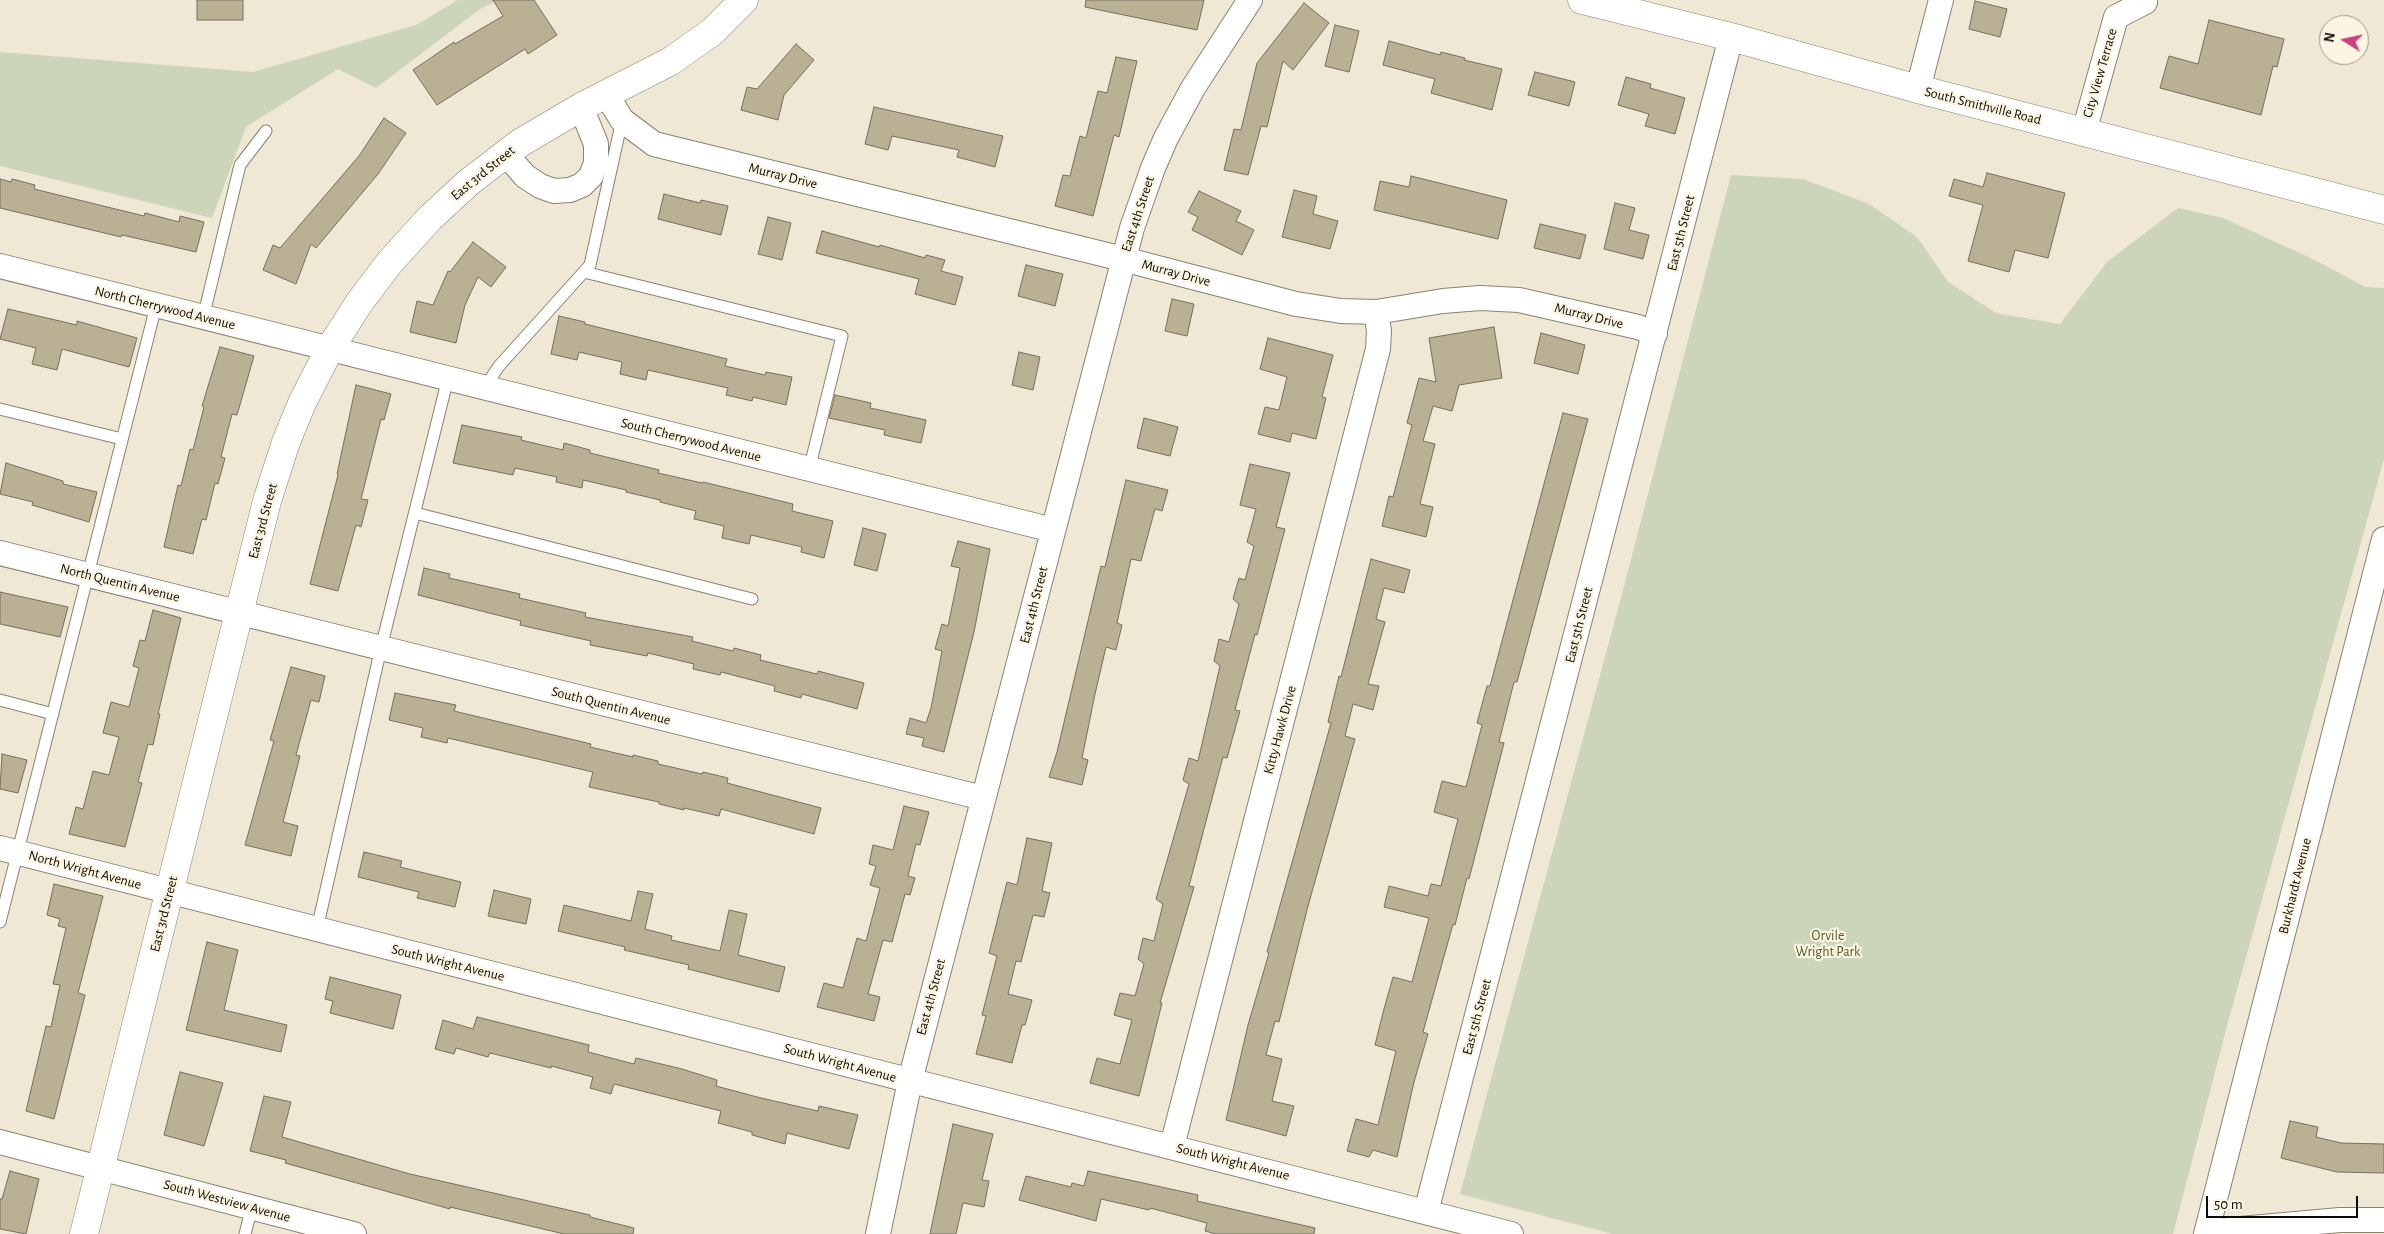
<!DOCTYPE html>
<html>
<head>
<meta charset="utf-8">
<style>
	body { margin:0 }
	#map { position:relative; width:2384px; height:1234px; overflow:hidden; background:#efe8d5; font-family:"Alegreya Sans",sans-serif }
	canvas { display:block }
	.north { position:absolute; left:2319px; top:15px; width:50px; height:50px; box-sizing:border-box; background:#fcf5e2; border:1px solid #9d978a; border-radius:50%; rotate:280deg; font-size:14px; font-weight:700; line-height:20px; text-align:center; color:#0e0b06 }
	.north::after { content:''; display:block; margin:auto; width:18px; height:22px; background:#ca417e; clip-path:polygon(50% 0,100% 100%,50% 72%,0 100%) }
	.scale { position:absolute; left:2206px; top:1196px; width:152px; height:22px; box-sizing:border-box; border:2px solid #0e0b06; border-top:0; padding-left:6px; font-size:15px; line-height:18px; white-space:nowrap; color:#0e0b06; -webkit-text-stroke:4px #fcf5e2; paint-order:stroke }
</style>
</head>
<body>
<div id="map">
<canvas width="2384" height="1234"></canvas>
<div class="north">N</div>
<div class="scale">50 m</div>
</div>
<script>
const context = document.querySelector('canvas').getContext('2d');
context.lineJoin = 'round';
function paint(path, color) { context.fillStyle = color; context.fill(path, 'evenodd'); }
const toPath = rows => new Path2D(rows.map(r => 'M' + r).join(''));
function strokePath(path, color, width, dash) { context.strokeStyle = color; context.lineWidth = width; context.lineCap = dash ? 'butt' : 'round'; context.setLineDash(dash || []); context.stroke(path); }
function label(font, color, halo, rows, align = 'center') {
  context.font = font + ' "Alegreya Sans",sans-serif'; context.lineWidth = 4.5; context.setLineDash([]); context.textBaseline = 'middle'; context.strokeStyle = halo; context.fillStyle = color; for (const [text, x, y, turn = 0] of rows) {
    context.save(); context.translate(x, y); context.rotate((+turn || 0) * Math.PI / 180); context.textAlign = isNaN(turn) ? turn : align; if (halo) context.strokeText(text, 0, 0); context.fillText(text, 0, 0); context.restore();
  }
}
const green = toPath([
	[458,0,498,0,480,9,376,88,338,69,246,127,212,218,0,166,0,52,253,72,416,25],
	[1731,175,1803,179,1869,204,1917,237,1948,282,1996,313,2060,324,2107,262,2178,208,2223,218,2317,261,2365,287,2384,288,2384,459,2228,1022,2173,1234,1613,1234,1460,1194,1622,594]
]);
const building = toPath([
	[197,0,243,0,243,20,197,20,197,0],
	[493,0,534,0,557,35,528,54,525,49,437,105,413,70,454,42,455,44,503,16,493,0],
	[1086,0,1204,0,1197,30,1085,7,1086,0],
	[1975,1,2007,9,2000,37,1969,29,1975,1],
	[1304,3,1329,23,1293,70,1283,61,1267,127,1261,126,1248,175,1224,170,1234,129,1241,130,1257,63,1304,3],
	[2209,20,2284,39,2277,67,2273,66,2261,115,2160,88,2169,56,2198,64,2209,20],
	[1335,25,1359,31,1349,72,1325,66,1335,25],
	[1389,41,1440,55,1441,52,1465,58,1464,60,1502,69,1492,110,1431,93,1435,79,1383,65,1389,41],
	[796,44,814,60,784,95,778,120,741,110,747,87,757,89,796,44],
	[1116,57,1137,61,1119,137,1114,135,1093,216,1055,206,1063,175,1070,176,1080,136,1086,138,1098,91,1107,93,1116,57],
	[1535,72,1575,82,1569,106,1528,95,1535,72],
	[1626,77,1651,84,1650,88,1685,98,1675,134,1645,126,1649,114,1618,105,1626,77],
	[874,107,1003,136,995,167,957,157,959,150,892,136,888,150,865,144,874,107],
	[384,118,406,133,378,174,316,248,311,244,296,284,263,270,273,245,280,248,359,156,384,118],
	[1987,173,2065,193,2048,258,2015,250,2009,272,1968,261,1983,205,1949,196,1954,179,1983,187,1987,173],
	[1411,176,1507,200,1498,239,1374,210,1380,181,1409,187,1411,176],
	[0,179,11,182,12,179,35,185,34,189,144,216,145,213,179,222,180,216,204,222,196,252,122,235,121,237,0,208,0,179],
	[1294,190,1317,196,1313,214,1338,221,1330,249,1282,237,1294,190],
	[1199,191,1241,211,1236,221,1254,230,1242,255,1192,230,1198,217,1188,212,1199,191],
	[664,194,700,203,701,200,728,206,721,235,658,219,664,194],
	[1615,203,1635,208,1629,230,1649,235,1643,259,1604,249,1615,203],
	[768,217,791,223,782,260,758,254,768,217],
	[1540,224,1586,235,1580,259,1534,248,1540,224],
	[822,231,879,247,880,245,925,258,926,255,945,260,941,271,963,277,955,305,915,294,919,279,816,253,822,231],
	[473,242,506,267,491,287,478,277,465,305,456,343,410,332,417,301,433,305,448,271,450,272,473,242],
	[1026,265,1063,274,1055,306,1018,296,1026,265],
	[1172,299,1194,304,1187,336,1165,331,1172,299],
	[8,309,77,325,77,321,137,338,129,367,62,349,57,370,32,364,36,348,0,339,8,309],
	[559,316,585,322,585,324,727,359,725,366,765,375,766,372,792,377,786,405,753,397,752,401,726,395,728,388,648,370,646,380,620,374,622,362,579,352,577,360,551,354,559,316],
	[1494,327,1502,378,1459,385,1452,411,1433,406,1423,441,1435,444,1420,504,1433,507,1426,537,1382,526,1389,496,1393,497,1412,425,1407,423,1419,378,1436,382,1429,338,1494,327],
	[1541,333,1585,345,1578,374,1534,363,1541,333],
	[1268,338,1333,355,1322,397,1326,398,1316,439,1292,433,1290,442,1258,434,1265,407,1279,410,1287,377,1260,369,1268,338],
	[220,347,254,356,237,415,232,414,221,457,225,458,218,484,215,483,206,520,202,519,193,554,164,547,178,485,181,486,190,449,193,450,204,407,202,406,220,347],
	[1019,352,1040,357,1033,390,1012,385,1019,352],
	[356,385,391,394,384,420,381,419,361,499,368,500,361,527,356,525,338,591,310,584,338,475,337,474,356,385],
	[835,395,871,403,870,408,926,420,921,443,884,435,885,430,829,418,835,395],
	[1563,413,1588,419,1517,682,1514,682,1499,742,1504,743,1469,879,1467,878,1455,925,1453,924,1423,1032,1428,1034,1414,1082,1397,1157,1373,1150,1369,1157,1347,1151,1356,1119,1378,1125,1396,1051,1375,1045,1384,1009,1393,977,1412,982,1429,918,1384,907,1389,886,1428,896,1431,884,1441,886,1458,819,1434,812,1442,781,1466,787,1482,725,1477,723,1487,686,1490,686,1563,413],
	[1144,418,1178,427,1170,456,1137,448,1144,418],
	[462,425,522,437,521,440,563,450,564,443,590,450,590,453,659,470,658,473,702,483,703,482,793,504,792,511,833,521,824,558,801,552,802,547,751,535,749,544,722,538,724,526,694,519,696,511,660,502,660,500,626,492,626,490,583,480,582,488,556,482,557,477,515,468,513,475,453,463,462,425],
	[6,463,63,481,63,484,97,492,89,522,32,505,33,502,0,494,6,463],
	[1250,464,1290,473,1276,527,1285,529,1257,635,1255,634,1235,710,1240,711,1227,758,1223,757,1205,825,1189,886,1194,887,1160,1003,1162,1003,1139,1096,1090,1083,1097,1058,1120,1064,1132,1020,1114,1015,1120,993,1135,996,1144,964,1138,959,1143,938,1154,941,1163,904,1156,899,1189,784,1183,780,1189,758,1198,761,1220,666,1214,661,1219,639,1229,642,1239,604,1233,599,1239,578,1245,580,1254,546,1247,542,1256,509,1240,505,1250,464],
	[1126,480,1168,490,1162,511,1155,509,1141,561,1131,559,1117,623,1122,625,1116,650,1106,647,1095,694,1082,758,1088,760,1082,785,1049,777,1057,752,1101,566,1105,567,1126,480],
	[863,528,886,534,877,571,854,565,863,528],
	[958,541,990,549,974,632,944,752,922,746,924,738,906,734,910,718,926,723,931,708,942,651,935,649,942,624,948,626,960,568,951,566,958,541],
	[1371,559,1410,570,1404,593,1384,588,1376,619,1385,622,1368,684,1379,686,1373,710,1353,704,1345,736,1355,739,1308,906,1279,1022,1275,1021,1266,1055,1282,1059,1272,1101,1294,1106,1286,1136,1226,1120,1248,1025,1269,953,1267,952,1331,723,1328,722,1339,676,1341,677,1371,559],
	[424,568,450,574,449,578,520,594,519,598,586,613,585,617,693,637,692,641,733,651,734,648,761,655,760,660,817,674,818,671,864,683,857,709,802,694,801,698,774,691,775,686,721,672,720,675,693,669,694,664,648,653,647,656,590,645,591,641,520,625,521,621,418,595,424,568],
	[0,592,68,607,60,637,0,624,0,592],
	[153,610,181,618,158,714,160,714,153,745,148,744,138,782,142,783,125,847,69,834,76,807,83,809,93,771,109,775,119,737,103,733,111,702,129,707,139,668,133,666,140,640,145,641,153,610],
	[291,667,325,676,319,702,311,700,296,755,300,756,283,822,298,826,291,856,245,845,274,741,270,740,291,667],
	[395,693,456,705,454,711,591,744,590,747,633,757,633,755,658,761,658,764,702,774,703,772,728,778,727,783,821,808,814,834,721,809,719,816,684,808,684,810,659,804,659,802,589,787,593,772,448,738,447,743,421,737,423,728,389,720,395,693],
	[2,754,27,760,18,793,0,789,2,754],
	[904,806,929,812,920,845,916,844,908,876,915,878,910,895,905,894,892,942,883,940,868,994,880,997,874,1021,817,1007,824,983,843,988,857,938,866,941,880,888,870,885,876,866,869,864,873,845,893,850,904,806],
	[1027,838,1052,843,1042,891,1050,893,1044,917,1033,915,1021,962,1016,961,1008,994,1032,1000,1025,1025,1022,1025,1012,1063,976,1054,986,1016,982,1015,997,956,989,953,1007,882,1017,885,1027,838],
	[364,852,402,861,400,867,461,882,455,907,417,898,419,892,358,877,364,852],
	[54,884,103,896,78,993,85,995,54,1119,26,1111,46,1026,51,1027,60,985,53,984,66,928,58,926,60,919,47,915,54,884],
	[494,890,531,899,526,924,488,916,494,890],
	[638,891,653,894,645,929,672,936,671,940,720,951,729,910,747,914,738,955,785,967,779,992,688,969,689,965,624,950,625,947,558,931,564,905,631,921,638,891],
	[207,942,238,950,224,1010,287,1025,281,1052,186,1030,207,942],
	[330,977,401,995,393,1029,330,1013,333,1001,325,999,330,977],
	[477,1017,589,1045,588,1052,634,1064,636,1058,682,1069,717,1080,716,1086,761,1098,818,1111,819,1106,858,1115,849,1149,787,1133,785,1144,752,1135,752,1132,718,1123,721,1111,614,1084,611,1094,590,1088,593,1077,551,1066,551,1068,490,1053,488,1057,456,1048,454,1054,435,1049,443,1020,473,1029,477,1017],
	[180,1072,223,1083,204,1146,164,1135,180,1072],
	[264,1096,291,1102,282,1137,410,1174,590,1215,590,1217,634,1228,633,1234,564,1234,450,1207,450,1209,285,1163,286,1160,250,1151,264,1096],
	[2290,1121,2318,1127,2316,1137,2341,1143,2384,1144,2384,1173,2337,1172,2281,1158,2290,1121],
	[953,1124,993,1134,982,1180,989,1181,984,1207,963,1203,956,1234,930,1234,953,1124],
	[10,1171,39,1179,26,1234,0,1229,0,1199,2,1199,10,1171],
	[1088,1171,1198,1195,1197,1201,1315,1228,1314,1234,1216,1234,1205,1231,1207,1223,1150,1208,1149,1210,1101,1199,1096,1221,1019,1200,1026,1176,1071,1187,1072,1183,1084,1186,1088,1171]
]);
const service = toPath([
	[584,272,842,336,809,470],
	[203,318,240,165,266,131],
	[485,387,499,366,590,265,622,120],
	[0,409,122,439],
	[415,513,752,599],
	[0,700,53,714],
	[0,922,156,306],
	[317,929,381,648,448,378],
	[245,1234,252,1207]
]);
const minor = toPath([
	[1918,89,1941,0],
	[606,94,622,120,654,144,1123,259,1296,304,1341,311,1376,312,1443,301,1480,298,1519,300,1638,327,1655,334],
	[2084,132,2116,17,2145,2],
	[505,153,525,176,540,186,554,191,570,190,582,185,591,176,596,163,596,144,581,107],
	[0,266,1053,530],
	[0,553,983,798],
	[0,848,1511,1234],
	[0,1142,354,1234],
	[1172,1146,1378,349,1379,331,1376,312],
	[1426,1212,1731,37],
	[2207,1232,2340,1220,2384,1220],
	[878,1234,910,1081,1132,228,1153,168,1166,138,1193,88,1250,0],
	[2206,1234,2384,539]
]);
const secondary = toPath([
	[1582,0,1731,37,1918,89,2384,210]
]);
const primary = toPath([
	[84,1234,267,501,286,442,302,403,329,350,359,303,390,262,430,218,469,182,520,143,581,107,671,61,712,32,744,0]
]);
const streetNames = [
	["City View Terrace",2100,73,-74],
	["South Smithville Road",1983,106,14],
	["East 3rd Street",483,173,-39],
	["Murray Drive",783,176,14],
	["East 4th Street",1138,214,-72],
	["East 5th Street",1681,233,-76],
	["Murray Drive",1176,273,15],
	["North Cherrywood Avenue",165,308,14],
	["Murray Drive",1589,316,14],
	["South Cherrywood Avenue",691,440,14],
	["East 3rd Street",263,521,-75],
	["North Quentin Avenue",120,583,14],
	["East 4th Street",1034,605,-76],
	["East 5th Street",1579,625,-76],
	["South Quentin Avenue",611,706,14],
	["Kitty Hawk Drive",1280,730,-75],
	["North Wright Avenue",85,870,15],
	["Burkhardt Avenue",2295,886,-76],
	["East 3rd Street",164,914,-76],
	["South Wright Avenue",448,963,14],
	["East 4th Street",931,997,-75],
	["East 5th Street",1477,1017,-75],
	["South Wright Avenue",840,1063,15],
	["South Wright Avenue",1233,1162,14],
	["South Westview Avenue",227,1201,15]
];
const parkNames = [
	["Orvile",1828,936],
	["Wright Park",1828,952]
];
paint(green, '#ccd4ba');
paint(building, '#bab093');
strokePath(building, '#746e5d', 1);
strokePath(service, '#898372', 13);
strokePath(minor, '#898372', 26);
strokePath(secondary, '#898372', 29);
strokePath(primary, '#898372', 29);
strokePath(service, '#fff', 11);
strokePath(minor, '#fff', 24);
strokePath(secondary, '#fff', 28);
strokePath(primary, '#fff', 28);
label('14px', '#0e0b06', '#fcf5e2', streetNames);
label('14px', '#505d2e', '#fcf5e2', parkNames);
</script>
</body>
</html>
